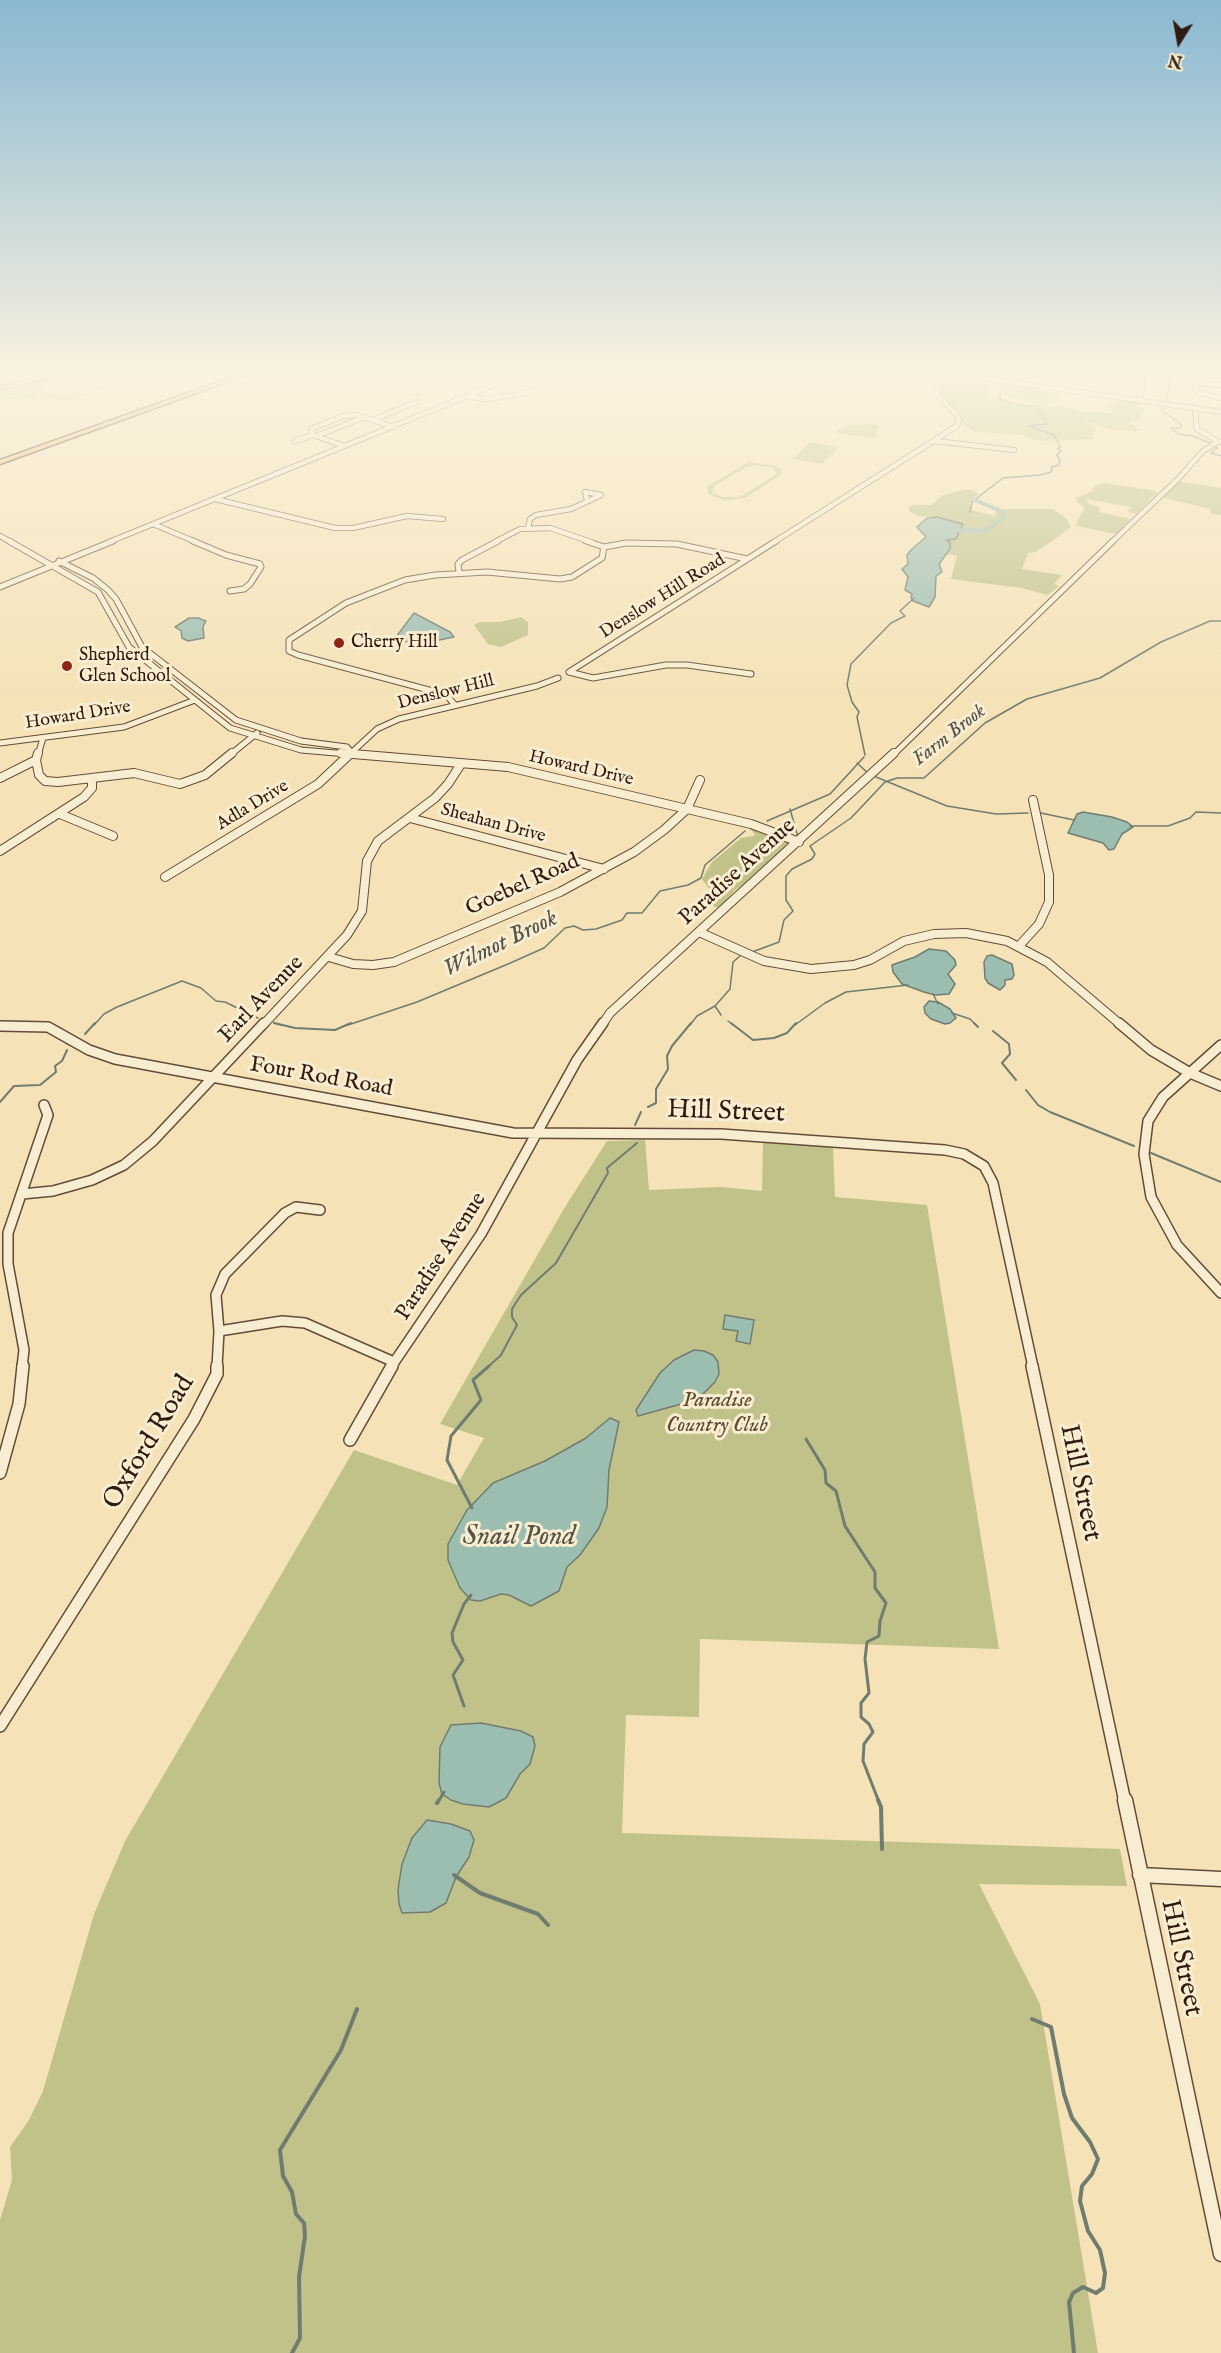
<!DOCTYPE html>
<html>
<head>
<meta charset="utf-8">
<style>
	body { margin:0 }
	#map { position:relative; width:1221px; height:2353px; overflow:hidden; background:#f5e3b7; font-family:"IM FELL English",serif }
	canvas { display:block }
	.north { position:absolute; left:1149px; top:12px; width:60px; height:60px; -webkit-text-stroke:4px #f8edd0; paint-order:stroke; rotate:191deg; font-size:16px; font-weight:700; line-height:24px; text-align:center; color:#311a0f }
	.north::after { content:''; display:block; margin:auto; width:21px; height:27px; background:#311a0f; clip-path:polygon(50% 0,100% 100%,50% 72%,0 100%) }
</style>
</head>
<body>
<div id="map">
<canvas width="1221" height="2353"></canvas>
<div class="north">N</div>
</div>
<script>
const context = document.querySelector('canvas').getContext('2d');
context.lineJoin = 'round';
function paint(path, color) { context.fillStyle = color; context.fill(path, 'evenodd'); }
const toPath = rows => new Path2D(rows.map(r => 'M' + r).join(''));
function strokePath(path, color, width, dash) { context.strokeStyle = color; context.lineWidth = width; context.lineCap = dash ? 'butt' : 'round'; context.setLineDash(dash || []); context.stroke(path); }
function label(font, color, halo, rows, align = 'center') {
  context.font = font + ' "IM FELL English",serif'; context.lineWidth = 6; context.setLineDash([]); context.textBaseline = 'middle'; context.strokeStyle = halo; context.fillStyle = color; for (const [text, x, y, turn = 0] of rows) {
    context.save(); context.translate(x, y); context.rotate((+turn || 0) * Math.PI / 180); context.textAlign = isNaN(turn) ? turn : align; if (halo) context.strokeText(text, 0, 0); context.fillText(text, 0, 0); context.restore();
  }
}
const green = toPath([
	[69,374,83,374,49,382,41,387,42,390,64,398,144,374,70,400,57,400,41,394,33,395,43,395,31,398,0,400,4,397,29,396,0,396,0,390],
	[384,374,389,374,388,377,394,380,410,383,444,374,414,387,411,386,414,384,392,387,393,382,376,387,349,385,374,375,384,379],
	[956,376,1000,381,987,392,1006,403,1037,405,1036,403,1006,398,1003,390,1006,384,1056,393,1059,395,1058,400,1066,401,1048,403,1048,407,1062,405,1077,411,1111,413,1113,409,1105,407,1107,405,1124,399,1137,401,1137,406,1143,407,1145,412,1140,413,1140,421,1129,422,1141,431,1112,430,1083,421,1096,428,1092,433,1094,439,1049,441,1034,440,1023,435,975,432,962,424,959,415,939,396,938,390,941,385],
	[872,424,879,425,875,438,836,433,839,429,850,425],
	[810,442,839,447,822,464,793,459],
	[749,462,775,466,781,470,782,474,745,498,724,500,708,494,708,486],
	[755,465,773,468,777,474,740,497,722,497,712,492,714,486,746,467],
	[1179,481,1221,488,1221,515,1211,514,1210,509,1161,497],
	[1102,483,1146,489,1158,492,1136,514,1128,512,1131,507,1086,499,1089,504,1100,507,1099,512,1130,519,1117,534,1077,526,1076,523,1085,508,1078,503,1076,498,1093,491,1093,488],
	[963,490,972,490,979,494,969,503,971,510,995,516,996,510,1001,509,1053,509,1067,519,1071,527,1048,544,1035,552,1028,553,1022,569,1062,575,1054,584,1059,586,1048,595,1021,588,951,579,957,556,947,554,950,550,941,540,956,539,937,517,918,516,909,511,909,507,914,505,932,505,943,495],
	[521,617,528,622,528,635,501,647,488,644,474,625,480,622,500,622],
	[751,827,792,843,778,853,753,878,735,890,720,908,698,902,709,894,710,890,702,879,712,862,741,838,754,836,755,834,750,829],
	[645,1140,649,1190,721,1187,762,1191,763,1142,833,1147,835,1197,927,1205,999,1649,700,1639,699,1717,626,1715,622,1833,1120,1849,1127,1886,979,1884,1040,2004,1098,2353,0,2353,0,2220,12,2180,10,2147,29,2120,43,2091,94,1914,125,1841,354,1450,457,1485,484,1438,440,1424,565,1207,607,1141]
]);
const water = toPath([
	[937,517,963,524,956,539,946,540,950,542,950,549,939,564,942,572,936,576,935,597,929,607,913,601,911,598,912,594,905,590,908,577,902,569,908,564,907,555,912,549,926,537,917,527,927,518,937,517],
	[414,613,450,632,454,637,439,640,427,646,418,642,393,641,414,613],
	[189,618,198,618,206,621,203,627,204,638,188,641,182,638,181,631,175,627,189,618],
	[1083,812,1112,817,1127,822,1133,827,1122,834,1114,849,1109,850,1103,843,1068,833,1077,814,1083,812],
	[929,949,946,951,955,960,956,965,948,974,955,984,949,994,935,995,924,992,902,984,893,972,892,965,915,957,929,949],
	[992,955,1012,964,1014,975,1012,979,1005,980,1005,985,1000,990,988,983,985,978,984,962,987,956,992,955],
	[929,1001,938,1002,950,1009,956,1018,950,1023,945,1024,931,1019,925,1013,924,1007,929,1001],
	[725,1315,754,1320,750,1344,736,1341,738,1331,723,1329,725,1315],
	[694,1350,704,1351,713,1355,718,1362,719,1374,715,1382,703,1394,681,1404,638,1416,636,1410,660,1373,674,1360,694,1350],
	[610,1418,619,1422,609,1470,607,1507,599,1528,580,1555,567,1567,559,1591,531,1606,509,1595,501,1594,480,1601,471,1600,460,1588,448,1560,448,1544,467,1510,493,1483,545,1461,586,1438,610,1418],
	[481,1723,521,1731,533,1737,535,1746,530,1764,520,1774,506,1798,489,1807,463,1804,451,1800,442,1794,439,1783,440,1747,451,1725,481,1723],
	[427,1820,451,1824,470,1831,474,1840,469,1857,456,1877,446,1903,430,1912,402,1913,399,1904,398,1890,402,1864,412,1838,427,1820]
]);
const streamFar3 = toPath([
	[1010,380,1017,374],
	[1165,403,1172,374],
	[1164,406,1162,411,1182,425,1180,428,1171,428,1178,434,1193,436,1210,443],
	[1215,445,1217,448,1211,453,1221,456],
	[970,512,972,502,1003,478,1040,475,1051,472,1052,467,1059,465,1060,460,1057,455,1061,451,1058,449,1060,446,1054,435,1029,426,1047,424,1041,412,1034,406,1017,405,1000,399,1000,389,1005,383],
	[865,755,857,717,859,712,852,702,847,685,851,664,891,623,905,616,900,611,914,598],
	[857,763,869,774],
	[876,777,947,806,996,814,1028,813],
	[790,809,798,837],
	[1041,813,1074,820],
	[767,821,830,794,864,757],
	[1130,826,1168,826,1190,818,1196,812,1221,813],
	[752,952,779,942,784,920,793,911,786,900,786,876,792,869,812,859,815,854,810,846,851,818,885,782,897,778,924,778,985,723,1027,699,1100,678,1161,642,1210,621,1221,621],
	[933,994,938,1004],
	[715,1006,721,1015],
	[952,1013,970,1019,976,1025],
	[728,1021,733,1025],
	[274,1023,281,1025],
	[94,1025,104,1014,117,1007,182,981,201,988,216,1001,225,1002,258,1018],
	[348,1025,417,1002,508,964,544,948,565,928,574,926,583,930,596,929,622,920,627,913,642,913,660,891,688,885,701,878,705,865,745,831],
	[690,1025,697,1016,715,1006,730,989,733,962,740,956],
	[795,1025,825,1003,846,992,908,985]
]);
const streamFar2 = toPath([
	[274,1023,295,1028,335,1030,351,1023],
	[731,1023,753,1040,774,1038,787,1033,796,1023],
	[974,1023,978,1027],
	[993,1031,1009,1044,1010,1054,1002,1063,1016,1080],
	[85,1034,95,1023],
	[1026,1090,1038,1105,1050,1112,1134,1146],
	[0,1102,14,1086,40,1085,56,1072,55,1066,62,1061,67,1050],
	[648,1107,656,1103,656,1089,668,1069,667,1056,672,1046,691,1023],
	[635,1125,641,1112],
	[1151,1153,1221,1182],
	[488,1367,501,1355,517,1325,512,1317,512,1309,521,1295,556,1263,608,1173,607,1168,637,1143]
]);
const streamFar1 = toPath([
	[806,1439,825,1470,826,1483,836,1491,845,1526,875,1572,875,1588,886,1603,880,1621,879,1636,867,1642,865,1659,869,1693,861,1703,861,1717,869,1724,873,1732,864,1744,863,1761,879,1802],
	[472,1508,447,1460,451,1436,481,1400,473,1380,489,1366],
	[464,1706,453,1675,463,1660,453,1642,452,1633,464,1604,471,1595],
	[438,1802,444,1792]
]);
const stream = toPath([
	[878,1800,881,1807,882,1849],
	[437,1803,439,1800],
	[454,1875,480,1893,538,1914,548,1925],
	[1032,2019,1051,2027,1064,2094,1072,2118,1090,2142,1098,2159,1092,2174,1082,2186,1080,2201,1088,2231,1100,2250,1105,2273,1103,2288,1096,2293,1083,2287,1073,2293,1069,2302,1074,2353],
	[292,2353,300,2338,299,2277,305,2236,304,2223,296,2214,292,2192,283,2176,280,2150,341,2050,357,2009]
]);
const canal = toPath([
	[951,530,986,531,1003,518,1003,512,975,500]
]);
const minorFar5 = toPath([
	[954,374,1221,412],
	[1195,374,1197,392,1221,398],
	[1196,383,1221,385],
	[467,396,486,399,516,395,532,391,567,374],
	[1140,400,1143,374],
	[1195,409,1197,429,1219,442],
	[393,427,373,420,416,402],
	[313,435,311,429,343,416,356,415,373,420],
	[316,436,365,417],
	[295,441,313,435,344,446],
	[935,441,1014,450],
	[215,499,335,528,353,528,407,516,443,519],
	[153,524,196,542],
	[528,528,530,519,536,515,571,509,601,495,585,492,587,500],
	[0,536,11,542],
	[109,542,521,374],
	[495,542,520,529,550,528,591,542],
	[774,542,957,426,959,420,957,415,936,393,939,385,952,374],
	[1112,542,1178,479,1202,452,1217,442]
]);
const minorFar4 = toPath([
	[9,541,98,592,129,647,230,728,301,750,359,755],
	[193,541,226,555,260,564,261,567,250,584,244,589,230,591],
	[586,541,604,547],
	[59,561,93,578,108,590,116,599,142,647,236,720,301,741,347,747,351,752],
	[459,573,458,564,462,560,498,541],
	[0,587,113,541],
	[569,672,776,541],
	[569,672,593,678,666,665,687,665,751,674],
	[455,705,448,697,440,693,298,655,289,651,289,640,346,603,405,580,435,575,487,572,560,579,572,577,602,558,604,547,626,543,677,544,747,559],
	[0,743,124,727,195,700],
	[38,755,43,738],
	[230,755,257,733],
	[349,755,377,729,399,719,537,686,558,678],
	[893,755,1113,541]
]);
const minorFar3 = toPath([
	[38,753,36,760,39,775,45,781,58,782,134,773,180,784,205,775,232,753],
	[341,753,508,767,751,824,799,842],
	[0,778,36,760],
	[60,814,113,836],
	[410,818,604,869],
	[0,851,84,797,92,788,92,778],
	[165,877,318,784,351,753],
	[699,932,764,961,811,969,854,965,870,960,904,941,934,934,966,933,1007,941,1047,962,1121,1025],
	[1019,946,1039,924,1049,902,1049,875,1033,800],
	[329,957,353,964,373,965,394,962,560,892,634,852,664,830,687,809,700,780],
	[263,1025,347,935,362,911,367,861,378,841,435,798,448,784,461,764],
	[602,1025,610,1013,894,753]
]);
const minorFar2 = toPath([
	[1119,1023,1151,1050,1190,1073,1221,1086],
	[0,1026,48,1027,89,1050,115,1059,513,1133,721,1134,945,1150,964,1154,984,1166,993,1183,1033,1367],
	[1221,1045,1163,1097,1148,1121,1144,1154,1151,1197,1177,1245,1221,1293],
	[22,1194,53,1191,92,1180,124,1165,153,1141,264,1023],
	[219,1331,282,1321,305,1323,394,1362],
	[22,1367,24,1350,8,1264,8,1233,48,1115,44,1105],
	[217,1367,219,1331,216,1295,225,1274,285,1213,296,1207,320,1210],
	[391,1367,481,1234,577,1060,603,1023]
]);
const minorFar1 = toPath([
	[1032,1366,1125,1802],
	[350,1440,392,1366],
	[0,1473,19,1404,23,1366],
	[0,1726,194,1419,217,1374,217,1366]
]);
const minor = toPath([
	[1125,1800,1221,2254],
	[1140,1875,1221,1879]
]);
const major = toPath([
	[241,374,249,374,0,464,0,460,241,374],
	[953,374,960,374,957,376,953,374]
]);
const highway = toPath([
	[52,374,63,374,0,390,0,386,52,374]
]);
const markers = [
	[339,643,6,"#8f2418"],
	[67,666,6,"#8f2418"]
];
const farStreetnames = [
	["Denslow Hill Road",663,597,-32],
	["Denslow Hill",446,693,-14],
	["Howard Drive",78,716,-9],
	["Howard Drive",581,769,13],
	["Adla Drive",253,806,-31],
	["Sheahan Drive",493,824,15]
];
const farPoinames = [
	["Cherry Hill",351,643],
	["Shepherd",79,656],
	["Glen School",79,677]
];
const farWaternames = [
	["Farm Brook",950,736,-38]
];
const streetNames = [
	["Paradise Avenue",738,873,-42],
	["Goebel Road",523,886,-24],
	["Earl Avenue",262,1000,-46],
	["Four Rod Road",321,1078,10],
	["Paradise Avenue",442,1257,-57]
];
const parkNames = [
	["Paradise",717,1401],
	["Country Club",717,1426]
];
const waterNames = [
	["Wilmot Brook",501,945,-26]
];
const nearStreetnames = [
	["Hill Street",726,1113,2],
	["Oxford Road",150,1443,-59],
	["Hill Street",1079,1483,78],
	["Hill Street",1180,1958,78]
];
const nearWaternames = [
	["Snail Pond",519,1538]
];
paint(green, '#c1c28a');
paint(water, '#9cbeb1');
strokePath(water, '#717c70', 1.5);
strokePath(streamFar3, '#717c70', 1.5);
strokePath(streamFar2, '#717c70', 2);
strokePath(streamFar1, '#717c70', 3);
strokePath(stream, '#717c70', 4);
strokePath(canal, '#9cbeb1', 4);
strokePath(minorFar5, '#624c39', 6);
strokePath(minorFar4, '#624c39', 7);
strokePath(minorFar3, '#624c39', 10);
strokePath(minorFar2, '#624c39', 12);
strokePath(minorFar1, '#624c39', 14);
strokePath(minor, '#624c39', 17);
strokePath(major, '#311a0f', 3);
strokePath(highway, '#311a0f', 2);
strokePath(minorFar5, '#f8edd0', 4.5);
strokePath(minorFar4, '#f8edd0', 5);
strokePath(minorFar3, '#f8edd0', 8);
strokePath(minorFar2, '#f8edd0', 9);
strokePath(minorFar1, '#f8edd0', 11);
strokePath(minor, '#f8edd0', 14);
paint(major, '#eac27c');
paint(highway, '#eac27c');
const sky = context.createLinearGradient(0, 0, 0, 704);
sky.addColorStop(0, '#89b8d2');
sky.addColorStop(0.53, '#faf2df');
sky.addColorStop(1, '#faf2df00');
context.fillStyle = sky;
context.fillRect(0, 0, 1221, 704);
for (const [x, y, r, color] of markers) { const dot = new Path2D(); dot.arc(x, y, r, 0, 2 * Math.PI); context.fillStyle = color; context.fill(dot); strokePath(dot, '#f8edd0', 2); }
label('18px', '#311a0f', '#f8edd0', farStreetnames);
label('18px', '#311a0f', '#f8edd0', farPoinames, 'left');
label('italic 20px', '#565348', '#f8edd0', farWaternames);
label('22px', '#311a0f', '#f8edd0', streetNames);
label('italic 22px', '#5c4c34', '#f8edd0', parkNames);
label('italic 24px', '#565348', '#f8edd0', waterNames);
label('27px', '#311a0f', '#f8edd0', nearStreetnames);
label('italic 28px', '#565348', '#f8edd0', nearWaternames);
</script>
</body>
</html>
